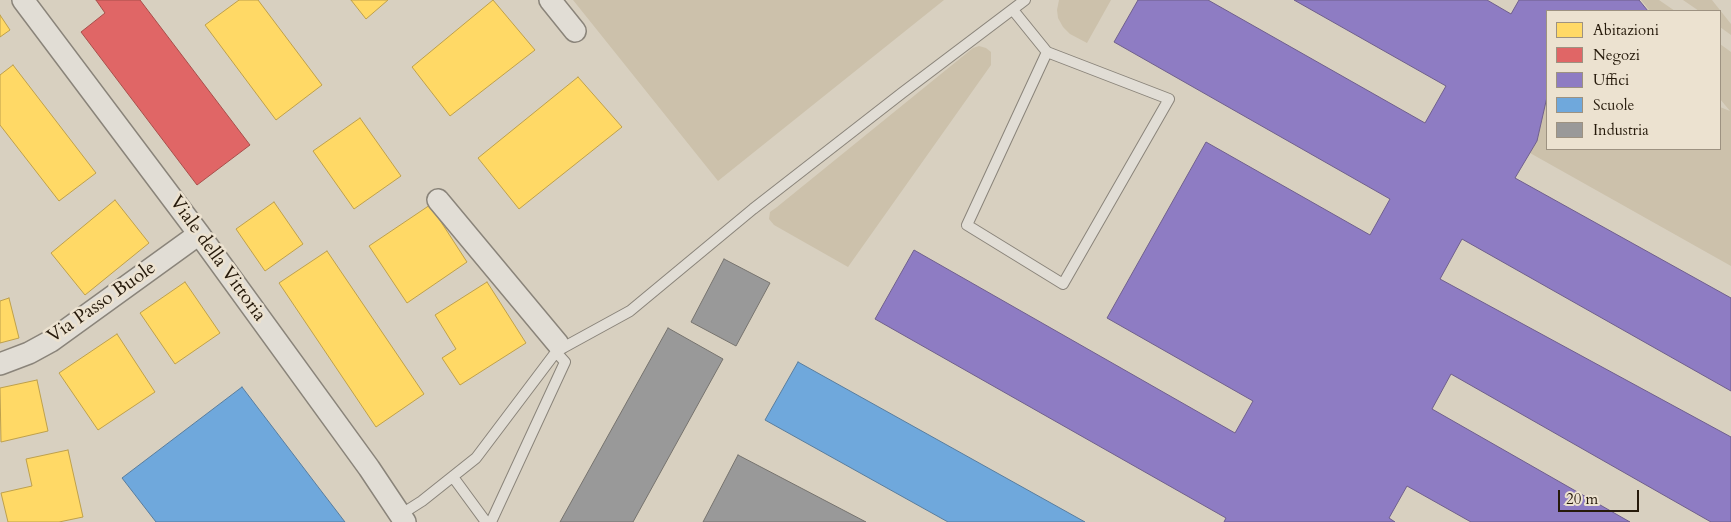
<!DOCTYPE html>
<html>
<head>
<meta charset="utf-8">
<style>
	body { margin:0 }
	#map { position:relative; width:1731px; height:522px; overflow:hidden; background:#d8d0c0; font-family:Cardo,serif }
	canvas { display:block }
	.legend { position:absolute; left:1546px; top:10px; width:175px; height:140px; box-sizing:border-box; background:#ece2d0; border:1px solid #9d9281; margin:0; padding:6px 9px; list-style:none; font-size:15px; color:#261a0b }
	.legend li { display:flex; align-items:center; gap:10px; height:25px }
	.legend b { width:25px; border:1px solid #9d9281 }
	.scale { position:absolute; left:1558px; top:490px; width:81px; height:22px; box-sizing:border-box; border:2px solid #261a0b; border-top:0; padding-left:6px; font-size:15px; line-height:18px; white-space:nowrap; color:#261a0b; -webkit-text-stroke:4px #ece2d0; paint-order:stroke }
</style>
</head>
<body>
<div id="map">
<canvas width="1731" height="522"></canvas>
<ul class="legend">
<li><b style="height:14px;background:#ffd966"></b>Abitazioni</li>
<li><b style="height:14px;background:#e06666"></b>Negozi</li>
<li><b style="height:14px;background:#8e7cc3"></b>Uffici</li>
<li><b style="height:14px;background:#6fa8dc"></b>Scuole</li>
<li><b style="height:14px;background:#999"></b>Industria</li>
</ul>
<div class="scale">20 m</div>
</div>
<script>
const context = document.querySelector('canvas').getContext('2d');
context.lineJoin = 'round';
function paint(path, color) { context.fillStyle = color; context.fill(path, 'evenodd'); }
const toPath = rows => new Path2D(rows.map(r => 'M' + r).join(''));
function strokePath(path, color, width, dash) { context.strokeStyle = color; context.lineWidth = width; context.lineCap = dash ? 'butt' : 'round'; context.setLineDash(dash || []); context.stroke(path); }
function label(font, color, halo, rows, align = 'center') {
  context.font = font + ' Cardo,serif'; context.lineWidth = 5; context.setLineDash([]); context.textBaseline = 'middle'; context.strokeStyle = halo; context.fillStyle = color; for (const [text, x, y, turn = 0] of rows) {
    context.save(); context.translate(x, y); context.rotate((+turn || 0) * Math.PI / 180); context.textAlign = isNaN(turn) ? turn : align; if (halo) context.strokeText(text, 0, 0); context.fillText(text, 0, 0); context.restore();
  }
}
const green = toPath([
	[573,0,944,0,718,181],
	[1059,0,1111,0,1087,43,1070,34,1063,27,1058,18,1057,10],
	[1641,0,1659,0,1675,11,1650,11],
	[1683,0,1712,0,1731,24,1731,35,1720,27,1720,11,1699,11],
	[1720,44,1731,52,1731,266,1530,153,1537,141,1547,97,1547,149,1720,149,1720,107,1730,111,1720,99],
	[979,46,986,48,991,52,991,65,848,267,774,225,769,219,770,212,777,207,973,48]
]);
const homes = toPath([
	[239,0,258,0,322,85,276,120,205,25,239,0],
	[351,0,388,0,366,19,351,0],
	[493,0,535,50,450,116,412,67,493,0],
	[0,15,10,30,0,37,0,15],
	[13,65,96,173,59,201,0,125,0,75,13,65],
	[578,77,622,127,519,209,478,158,578,77],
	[360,118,401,176,354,209,313,151,360,118],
	[115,200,149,243,85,295,51,253,115,200],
	[274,202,303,244,265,271,236,229,274,202],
	[430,205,467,262,407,303,369,246,430,205],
	[327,251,424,394,376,427,279,283,327,251],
	[185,282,220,333,175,364,140,313,185,282],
	[487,282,526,343,460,385,442,358,456,349,435,315,487,282],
	[9,298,19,338,0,343,0,301,9,298],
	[117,334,155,392,98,430,59,373,117,334],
	[37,380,48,431,1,442,0,388,37,380],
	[68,450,83,517,59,522,8,522,1,493,32,486,26,459,68,450]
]);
const shops = toPath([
	[96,0,140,0,250,145,197,185,81,32,105,13,96,0]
]);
const offices = toPath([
	[1138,0,1208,0,1425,123,1446,86,1294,0,1487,0,1511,14,1519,0,1639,0,1648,11,1547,11,1547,97,1537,141,1515,178,1731,298,1731,391,1462,239,1440,279,1731,437,1731,522,1711,522,1451,374,1432,409,1630,522,1471,522,1407,486,1389,518,1395,522,1224,522,1226,518,875,319,914,250,1235,433,1253,401,1107,318,1206,142,1370,235,1390,199,1114,42,1138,0]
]);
const schools = toPath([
	[798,362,1085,522,948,522,765,420,798,362],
	[242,387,322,492,345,522,156,522,122,478,242,387]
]);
const industry = toPath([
	[724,259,770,283,736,346,691,322,724,259],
	[668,328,723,359,633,522,560,522,668,328],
	[738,455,866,522,703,522,738,455]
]);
const service = toPath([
	[1013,10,1047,52,1169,99,1063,284,967,225,1047,52],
	[557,351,630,311,753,209,902,93,1025,0],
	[453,477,486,522],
	[400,515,422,501,476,458,556,352,565,362,491,522]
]);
const minor = toPath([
	[23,0,199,234,369,468,405,522],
	[550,0,575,31],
	[438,200,558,344],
	[0,364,29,353,51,341,199,234]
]);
const streetNames = [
	["Viale della Vittoria",217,259,54],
	["Via Passo Buole",102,303,-35]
];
paint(green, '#ccc1ab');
paint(homes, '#ffd966');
strokePath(homes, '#bea04b', 1);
paint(shops, '#e06666');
strokePath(shops, '#a84f4b', 1);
paint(offices, '#8e7cc3');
strokePath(offices, '#6f5f8c', 1);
paint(schools, '#6fa8dc');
strokePath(schools, '#597d9d', 1);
paint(industry, '#999');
strokePath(industry, '#76736e', 1);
strokePath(service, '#8a847a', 12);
strokePath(minor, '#8a847a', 24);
strokePath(service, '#e1ddd5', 10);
strokePath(minor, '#e1ddd5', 21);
label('19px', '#261a0b', '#ece2d0', streetNames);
</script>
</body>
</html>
